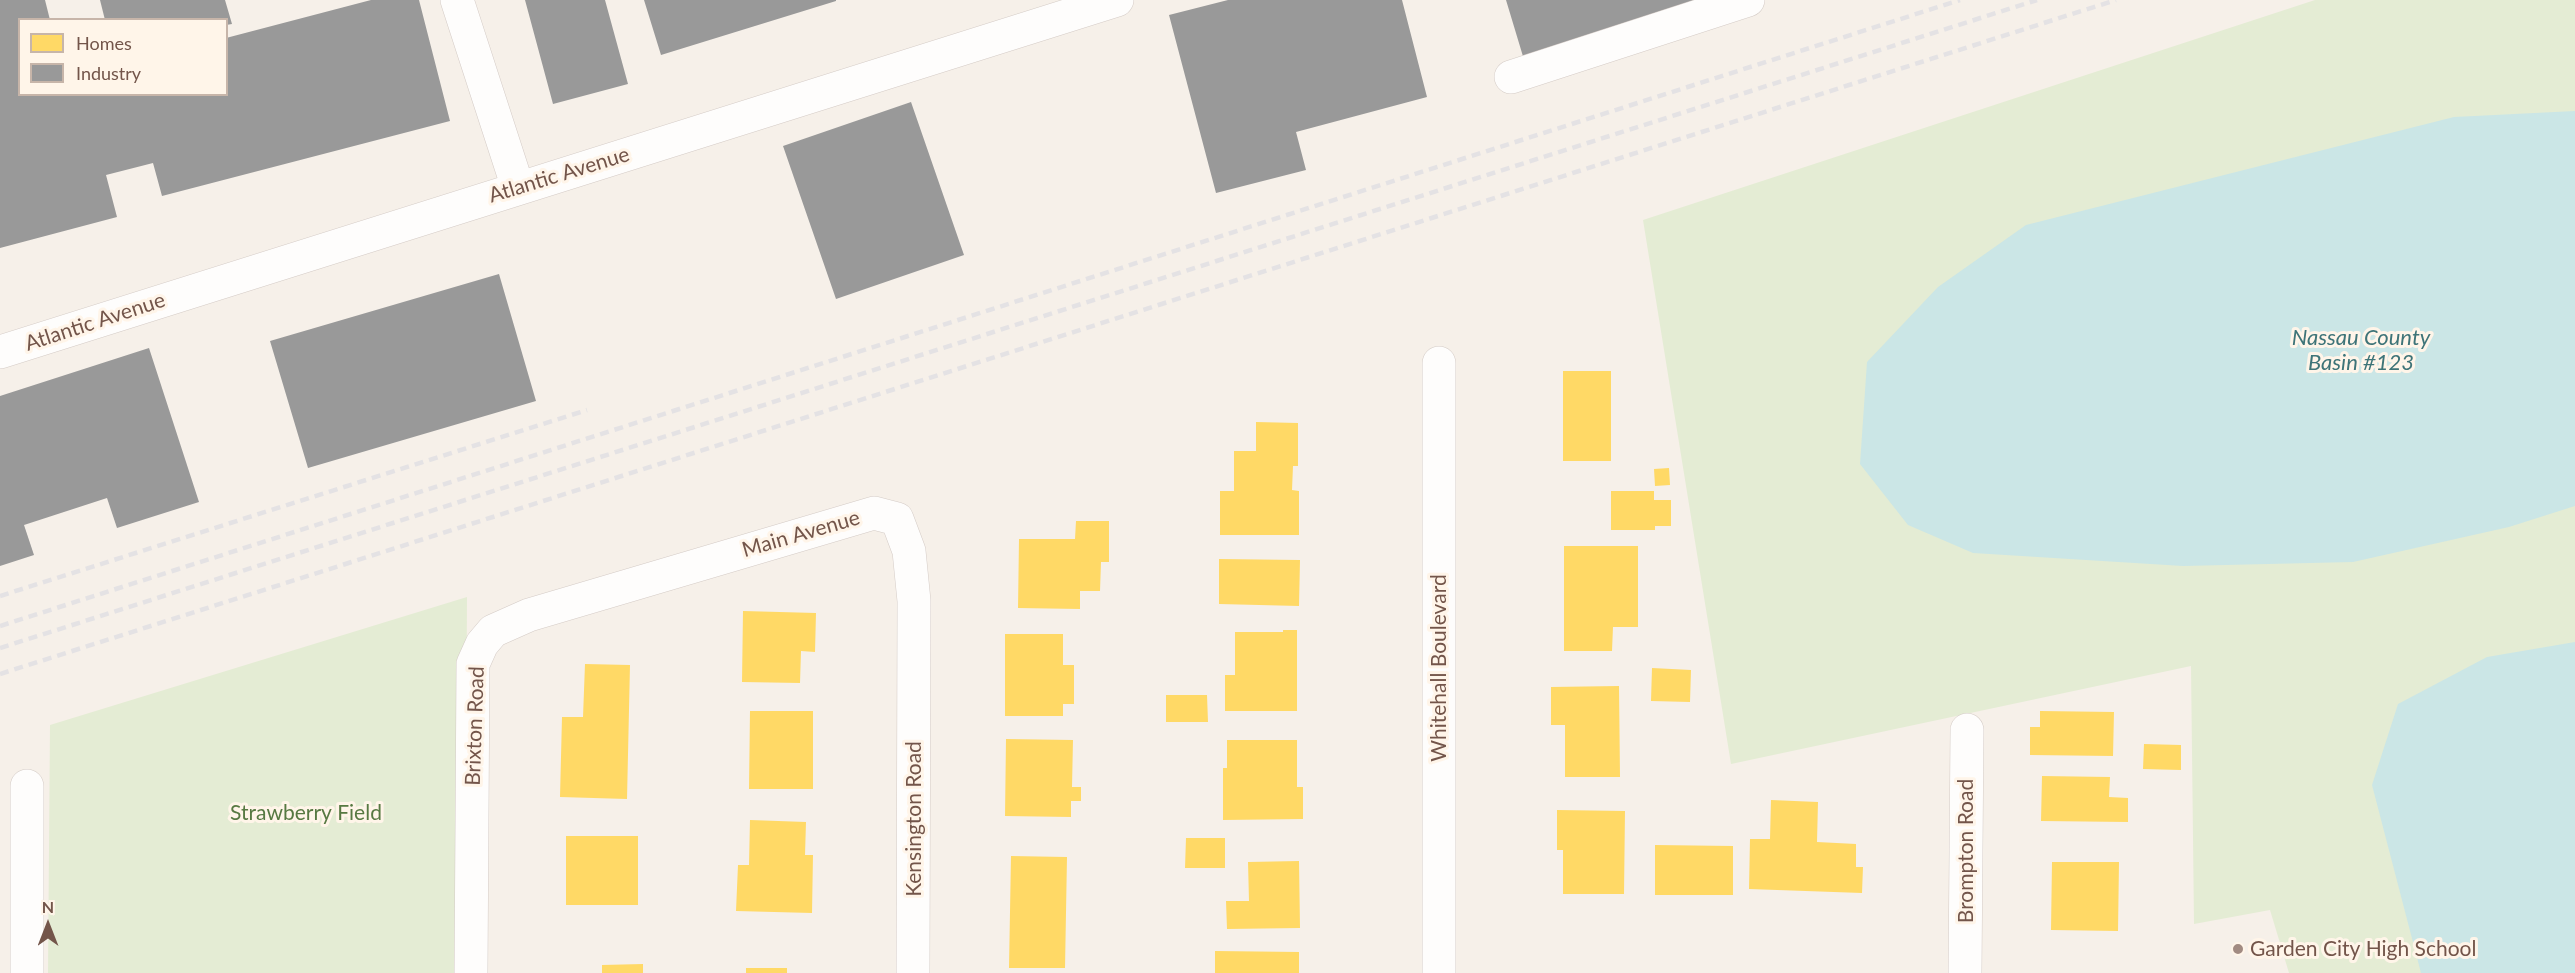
<!DOCTYPE html>
<html>
<head>
<meta charset="utf-8">
<style>
	body { margin:0 }
	#map { position:relative; width:2575px; height:973px; overflow:hidden; background:#f6f0e9; font-family:Lato,sans-serif }
	canvas { display:block }
	.legend { position:absolute; left:18px; top:18px; width:210px; height:78px; box-sizing:border-box; background:#fff5e9; border:2px solid #c7b5a9; margin:0; padding:8px 10px; list-style:none; font-size:18px; color:#73554a }
	.legend li { display:flex; align-items:center; gap:12px; height:30px }
	.legend b { width:30px; border:2px solid #c7b5a9 }
	.north { position:absolute; left:18px; top:895px; width:60px; height:60px; -webkit-text-stroke:4px #fff5e9; paint-order:stroke; rotate:0deg; font-size:16px; font-weight:700; line-height:24px; text-align:center; color:#73554a }
	.north::after { content:''; display:block; margin:auto; width:21px; height:27px; background:#73554a; clip-path:polygon(50% 0,100% 100%,50% 72%,0 100%) }
</style>
</head>
<body>
<div id="map">
<canvas width="2575" height="973"></canvas>
<ul class="legend">
<li><b style="height:16px;background:#ffd966"></b>Homes</li>
<li><b style="height:16px;background:#999"></b>Industry</li>
</ul>
<div class="north">N</div>
</div>
<script>
const context = document.querySelector('canvas').getContext('2d');
context.lineJoin = 'round';
function paint(path, color) { context.fillStyle = color; context.fill(path, 'evenodd'); }
const toPath = rows => new Path2D(rows.map(r => 'M' + r).join(''));
function strokePath(path, color, width, dash) { context.strokeStyle = color; context.lineWidth = width; context.lineCap = dash ? 'butt' : 'round'; context.setLineDash(dash || []); context.stroke(path); }
function label(font, color, halo, rows, align = 'center') {
  context.font = font + ' Lato,sans-serif'; context.lineWidth = 6; context.setLineDash([]); context.textBaseline = 'middle'; context.strokeStyle = halo; context.fillStyle = color; for (const [text, x, y, turn = 0] of rows) {
    context.save(); context.translate(x, y); context.rotate((+turn || 0) * Math.PI / 180); context.textAlign = isNaN(turn) ? turn : align; if (halo) context.strokeText(text, 0, 0); context.fillText(text, 0, 0); context.restore();
  }
}
const green = toPath([
	[2315,0,2575,0,2575,973,2289,973,2270,910,2194,924,2191,666,1731,764,1643,220],
	[467,597,465,973,48,973,50,725]
]);
const water = toPath([
	[2575,111,2575,506,2509,527,2353,562,2183,566,1973,553,1908,525,1860,464,1867,362,1938,287,2026,225,2454,117],
	[2575,642,2575,973,2421,973,2372,785,2398,704,2487,657]
]);
const homes = toPath([
	[1563,371,1611,371,1611,461,1563,461],
	[1256,422,1298,423,1298,466,1293,466,1292,490,1299,491,1299,535,1220,535,1220,491,1234,491,1234,451,1256,451],
	[1669,468,1670,485,1655,486,1654,469],
	[1611,491,1654,491,1654,500,1671,500,1671,526,1655,526,1655,530,1611,530],
	[1076,521,1109,521,1109,562,1101,562,1100,591,1080,591,1080,609,1018,608,1019,539,1075,539],
	[1564,546,1638,546,1638,627,1613,627,1612,651,1564,651],
	[1219,559,1300,560,1299,606,1219,604],
	[743,611,816,613,815,652,801,651,800,683,742,682],
	[1283,630,1297,630,1297,711,1225,711,1225,675,1235,675,1235,632,1283,632],
	[1005,634,1063,634,1063,665,1074,665,1074,704,1063,704,1063,716,1005,716],
	[585,664,630,665,627,799,560,797,562,717,583,717],
	[1652,668,1691,670,1690,702,1651,701],
	[1619,686,1620,777,1565,777,1565,725,1551,725,1551,687],
	[1166,695,1207,695,1208,722,1166,722],
	[750,711,813,711,813,789,749,789],
	[2040,711,2114,712,2113,756,2030,755,2030,727,2040,727],
	[1006,739,1073,740,1072,787,1081,787,1081,801,1071,801,1071,817,1005,816],
	[1227,740,1297,740,1297,787,1303,787,1303,819,1223,820,1223,768,1227,768],
	[2144,744,2181,745,2181,770,2143,769],
	[2042,776,2110,777,2109,797,2128,798,2128,822,2041,821],
	[1771,800,1818,802,1817,842,1856,844,1856,867,1863,867,1862,893,1749,889,1750,839,1770,839],
	[1557,810,1625,811,1624,894,1563,894,1563,850,1557,850],
	[750,820,806,822,805,855,813,855,812,913,736,911,738,865,749,865],
	[566,836,638,836,638,905,566,905],
	[1186,838,1225,838,1225,868,1185,868],
	[1655,845,1733,846,1733,895,1655,895],
	[1011,856,1067,857,1065,968,1009,968],
	[1299,861,1300,928,1227,929,1226,901,1249,901,1248,862],
	[2052,862,2119,862,2118,931,2051,930],
	[1215,951,1299,952,1299,973,1215,973],
	[643,964,643,973,602,973,602,965],
	[746,968,787,968,787,973,746,973]
]);
const industry = toPath([
	[0,0,45,0,50,20,20,20,20,94,226,94,226,38,371,0,419,0,450,121,162,196,153,163,106,175,117,217,0,248],
	[100,0,225,0,232,24,226,25,226,20,105,20],
	[525,0,605,0,628,84,553,104],
	[644,0,836,0,836,1,661,55],
	[1228,0,1402,0,1427,97,1296,132,1306,170,1216,193,1169,15],
	[1506,0,1704,0,1525,63],
	[911,102,964,255,836,299,783,146],
	[499,274,536,401,308,468,270,341],
	[149,348,199,502,117,528,107,498,24,525,34,555,0,566,0,396]
]);
const minor = toPath([
	[457,0,518,188],
	[1511,77,1748,0],
	[0,352,1117,0],
	[27,973,27,786],
	[471,973,473,664,482,644,493,631,529,615,874,513,897,519,909,551,914,601,913,973],
	[1439,973,1439,363],
	[1965,973,1967,730]
]);
const rail = toPath([
	[0,596,587,410],
	[0,626,1960,0],
	[0,648,2037,0],
	[0,674,2116,0]
]);
const markers = [
	[2238,949,6,"#a18b82"]
];
const streetNames = [
	["Atlantic Avenue",559,175,-17],
	["Atlantic Avenue",95,322,-18],
	["Main Avenue",801,534,-16],
	["Whitehall Boulevard",1439,668,-90],
	["Brixton Road",475,726,-88],
	["Kensington Road",914,819,-90],
	["Brompton Road",1966,851,-90]
];
const parkNames = [
	["Strawberry Field",306,813]
];
const poiNames = [
	["Garden City High School",2250,949]
];
const waterNames = [
	["Nassau County",2361,338],
	["Basin #123",2361,363]
];
paint(green, '#e4ecd4');
paint(water, '#cbe6e6');
paint(homes, '#ffd966');
paint(industry, '#999');
strokePath(minor, '#d4cbc6', 34);
strokePath(minor, '#fefdfc', 33);
strokePath(rail, '#e4e2e4', 4.5, [9, 6]);
for (const [x, y, r, color] of markers) { const dot = new Path2D(); dot.arc(x, y, r, 0, 2 * Math.PI); context.fillStyle = color; context.fill(dot); strokePath(dot, '#fff5e9', 2); }
label('21px', '#73554a', '#fff5e9', streetNames);
label('21px', '#577942', '#fff5e9', parkNames);
label('21px', '#73554a', '#fff5e9', poiNames, 'left');
label('italic 22px', '#3e7478', '#fff5e9', waterNames);
</script>
</body>
</html>
